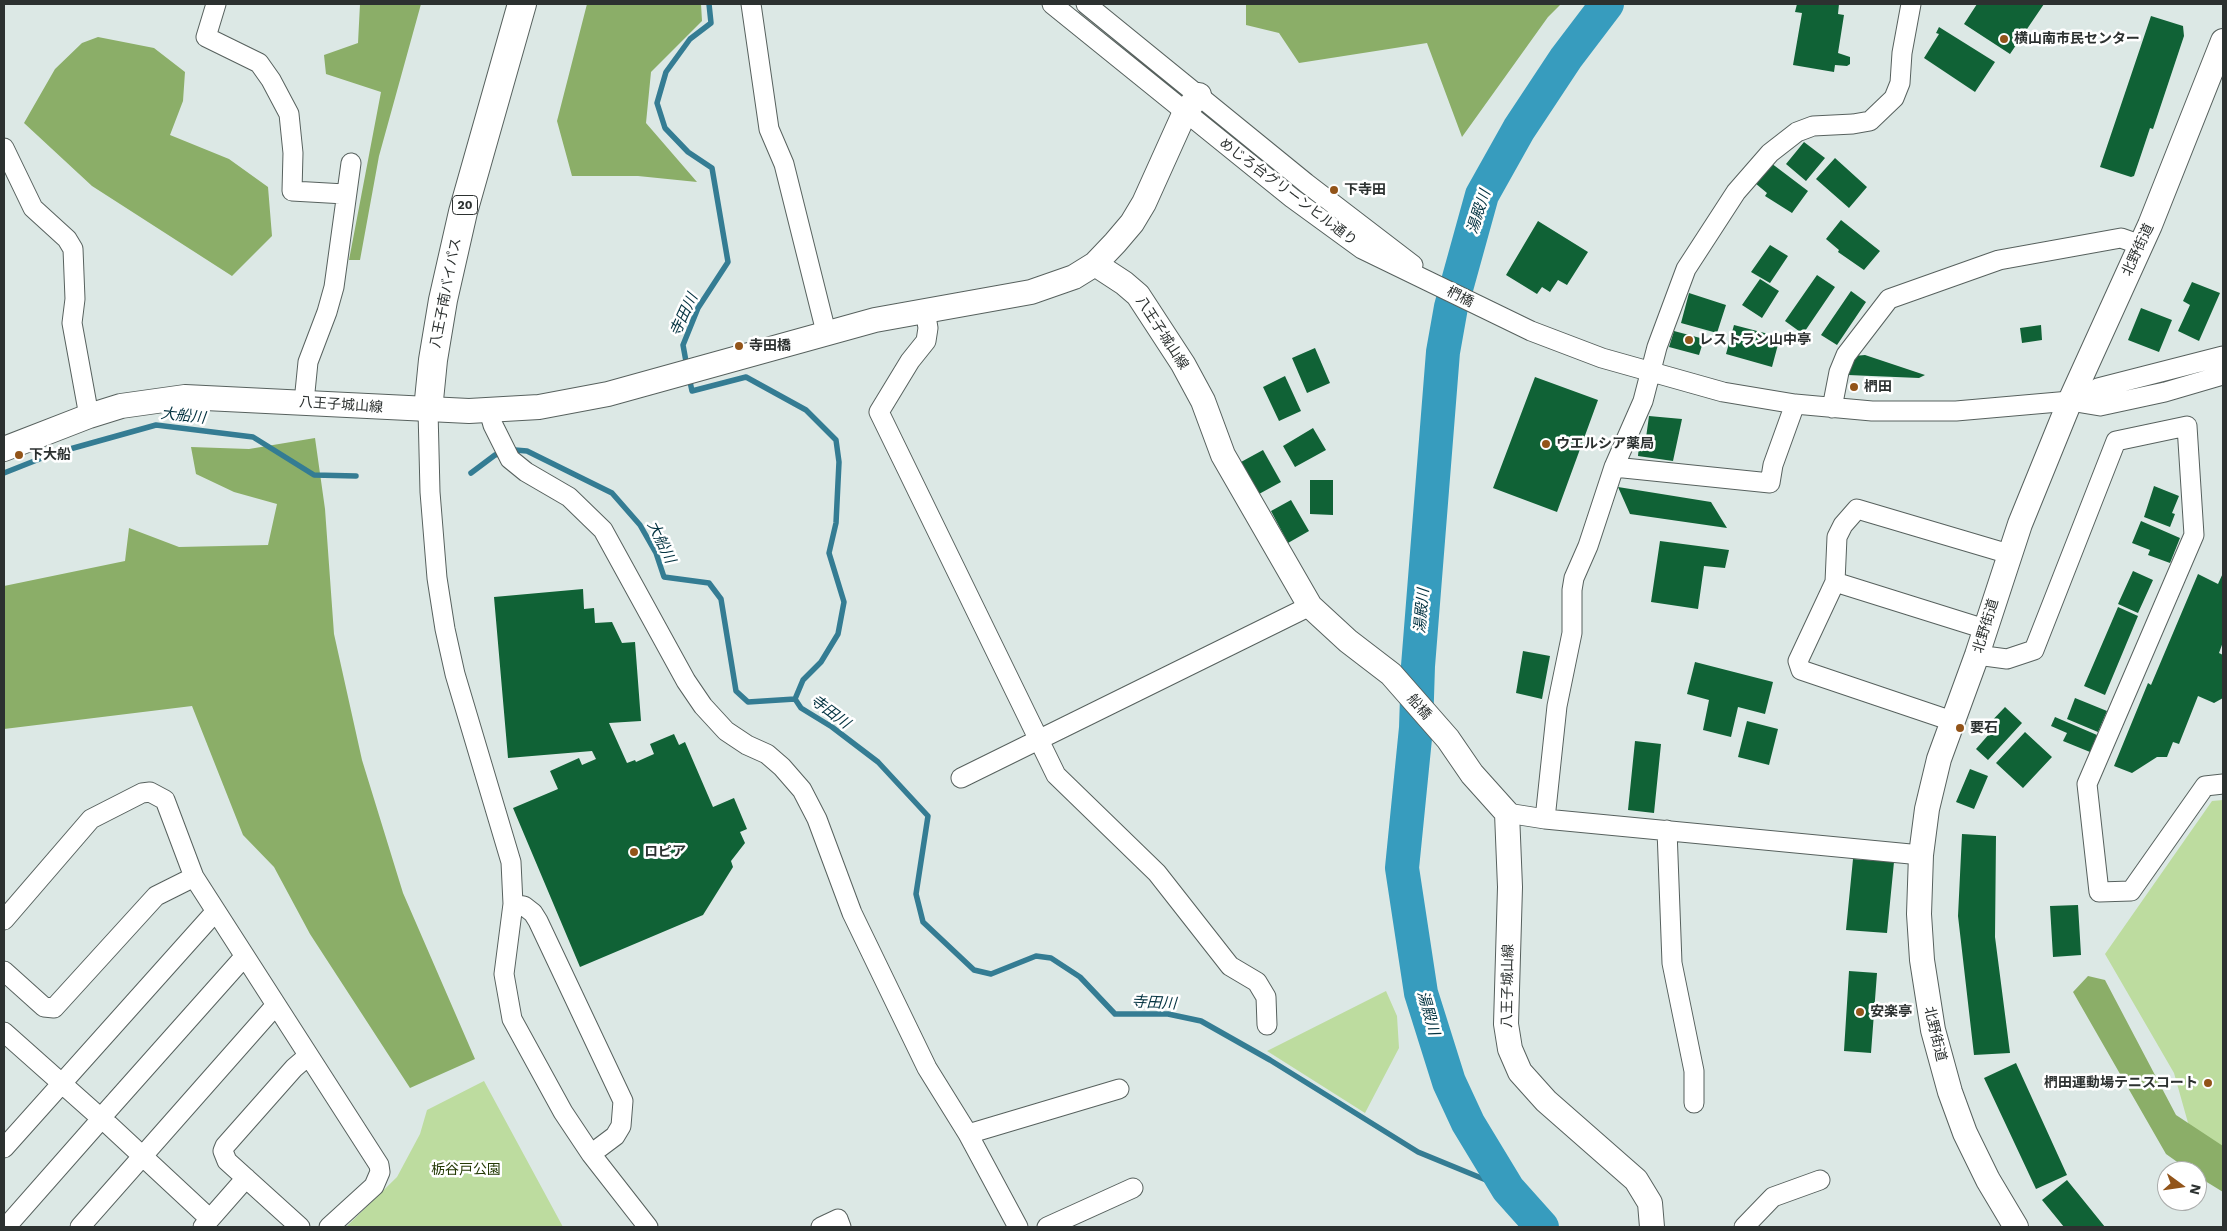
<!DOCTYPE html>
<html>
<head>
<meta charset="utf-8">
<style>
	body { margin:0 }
	#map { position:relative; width:2227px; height:1231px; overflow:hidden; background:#dce8e5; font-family:"Work Sans",sans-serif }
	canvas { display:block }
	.frame { position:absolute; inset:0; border:5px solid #2c3130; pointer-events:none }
	.north { position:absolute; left:2157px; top:1161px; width:50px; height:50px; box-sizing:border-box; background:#fff; border:1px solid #abadac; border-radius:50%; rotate:104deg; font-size:14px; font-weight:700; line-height:20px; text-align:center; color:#2c3130 }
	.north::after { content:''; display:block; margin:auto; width:18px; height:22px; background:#925419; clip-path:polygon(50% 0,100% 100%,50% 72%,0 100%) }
</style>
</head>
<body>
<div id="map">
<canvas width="2227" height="1231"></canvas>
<div class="frame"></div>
<div class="north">N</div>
</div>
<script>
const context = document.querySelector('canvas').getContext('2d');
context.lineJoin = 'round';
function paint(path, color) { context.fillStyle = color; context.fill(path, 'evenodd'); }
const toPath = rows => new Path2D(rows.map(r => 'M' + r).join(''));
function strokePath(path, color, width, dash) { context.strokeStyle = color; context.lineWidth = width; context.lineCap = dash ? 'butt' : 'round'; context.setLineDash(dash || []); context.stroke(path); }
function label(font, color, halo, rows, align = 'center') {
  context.font = font + ' "Work Sans","Noto Sans JP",sans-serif'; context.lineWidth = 5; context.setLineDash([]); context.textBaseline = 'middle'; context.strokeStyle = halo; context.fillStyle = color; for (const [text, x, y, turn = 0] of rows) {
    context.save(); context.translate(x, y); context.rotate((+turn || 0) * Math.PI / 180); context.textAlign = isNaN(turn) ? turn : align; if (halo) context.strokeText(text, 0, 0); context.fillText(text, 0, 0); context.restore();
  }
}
const green = toPath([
	[2223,800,2223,1149,2190,1130,2174,1073,2105,954,2212,801],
	[1386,991,1397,1016,1399,1048,1365,1113,1267,1051],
	[484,1081,563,1227,346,1227,397,1177,420,1134,427,1110]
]);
const forest = toPath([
	[360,4,421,4,379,156,360,260,349,260,381,92,326,74,324,55,358,43],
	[587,4,701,4,702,21,651,72,646,123,697,182,638,176,572,176,557,121],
	[1246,4,1561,4,1548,17,1462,137,1427,43,1299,63,1279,33,1246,25],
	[98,37,154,48,185,72,183,101,170,135,229,159,268,187,272,236,232,276,92,186,24,123,55,69,82,43],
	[315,438,325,509,334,634,362,760,403,893,475,1059,410,1088,310,934,274,867,243,835,192,706,4,729,4,586,125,561,129,528,179,547,268,545,277,504,234,492,196,474,191,447,249,449],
	[2088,976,2105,980,2176,1115,2223,1146,2223,1192,2197,1176,2197,1171,2190,1171,2166,1154,2073,992]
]);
const stream = toPath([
	[687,367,683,345,698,308,728,262,712,168,688,152,665,128,657,103,666,72,690,39,711,23,709,4],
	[689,377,692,391,746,377,806,410,836,440,839,462,836,523,829,553,844,602,838,634,821,662,803,680,795,699,801,708,832,727,878,762,928,816,916,894,923,922,974,970,991,974,1036,956,1051,958,1080,977,1115,1014,1168,1014,1201,1021,1270,1060,1418,1152,1508,1189],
	[4,473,52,454,156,425,253,437,314,475,356,476],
	[471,473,495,455,515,450,527,451,612,493,640,525,656,553,664,577,709,583,721,599,736,691,748,702,795,699]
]);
const river = toPath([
	[1542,1227,1508,1189,1468,1123,1449,1082,1421,993,1402,868,1416,728,1418,666,1443,352,1451,307,1482,195,1519,129,1566,58,1607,4]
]);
const building = toPath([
	[1797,4,1839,4,1838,14,1844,15,1838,53,1850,57,1850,64,1847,66,1835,65,1834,72,1793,65,1802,13,1795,12],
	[1977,4,2044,4,2010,54,1964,24],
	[2151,16,2183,26,2184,36,2153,129,2150,128,2134,176,2131,177,2100,167],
	[1939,27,1995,62,1975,92,1924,58,1939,34,1936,33],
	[1804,142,1825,158,1806,181,1786,164],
	[1835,158,1867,187,1849,208,1816,179],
	[1771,163,1808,191,1792,213,1765,196,1767,193,1755,183],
	[1841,220,1880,251,1864,270,1838,252,1839,250,1826,239],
	[1538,221,1588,252,1567,285,1558,280,1550,292,1542,287,1537,294,1506,275],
	[1770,245,1788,256,1770,283,1751,272],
	[1817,275,1835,287,1803,334,1785,321],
	[1760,279,1779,291,1762,318,1742,305],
	[2192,282,2220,293,2199,341,2178,331,2190,305,2183,301],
	[1851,291,1866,302,1837,345,1821,335],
	[1689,293,1726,305,1717,333,1681,323],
	[2141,308,2172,320,2159,352,2128,340],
	[1734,325,1780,337,1772,367,1726,354],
	[2041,325,2042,340,2022,343,2020,328],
	[1674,331,1704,339,1699,355,1669,347],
	[1315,348,1330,383,1307,393,1292,358],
	[1865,355,1925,375,1919,378,1848,375,1854,356],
	[1285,376,1301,411,1279,421,1263,387],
	[1535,377,1598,400,1557,512,1493,488],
	[1649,416,1682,419,1673,461,1638,456,1639,445,1645,445],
	[1313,428,1326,450,1295,467,1283,446],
	[1263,450,1281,482,1259,494,1241,462],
	[1310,480,1333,480,1333,515,1310,514],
	[2154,486,2179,496,2172,513,2175,514,2170,527,2144,517],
	[1618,487,1711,502,1727,528,1630,514],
	[1291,500,1309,531,1288,543,1271,511],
	[2141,521,2180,538,2170,563,2148,555,2150,550,2132,543],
	[1660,541,1729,550,1725,568,1704,566,1698,609,1651,602],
	[2133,571,2153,580,2138,613,2118,604],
	[2223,573,2223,642,2219,653,2223,655,2223,698,2214,703,2198,696,2179,744,2173,742,2167,757,2157,757,2132,773,2114,766,2148,683,2151,685,2198,574,2218,584],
	[583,589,584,609,594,608,595,623,612,622,622,643,635,642,641,721,609,723,627,763,635,760,636,762,654,754,650,744,674,734,679,745,685,742,713,807,734,798,747,829,740,832,745,843,731,861,733,867,703,915,580,967,513,808,558,789,550,771,579,758,582,765,596,759,592,751,508,758,494,597],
	[2118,607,2138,616,2105,695,2084,686],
	[1523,651,1550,656,1542,699,1516,693],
	[1695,662,1773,682,1765,714,1738,707,1731,737,1703,730,1709,700,1687,694],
	[2075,698,2107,711,2098,732,2067,719],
	[2005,707,2022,723,1988,760,1976,749,1990,733,1985,728],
	[2055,717,2097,735,2090,752,2063,741,2067,733,2051,726],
	[1747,721,1778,729,1769,765,1738,757],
	[2025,732,2052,757,2023,788,1996,763],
	[1635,741,1661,744,1654,813,1628,810],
	[1970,769,1988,776,1974,809,1956,802],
	[1962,834,1996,836,1995,937,2010,1053,1974,1055,1958,916],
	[1853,859,1894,862,1887,933,1846,930],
	[2078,905,2081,955,2053,957,2050,906],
	[1849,971,1877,973,1871,1053,1844,1051],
	[2016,1063,2067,1175,2036,1189,1984,1078],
	[2067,1180,2105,1227,2064,1227,2042,1200]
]);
const minor = toPath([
	[216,4,206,37,259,63,271,80,289,114,293,153,292,191,345,194],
	[751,4,769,129,784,164,826,332],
	[1052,4,1292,198,1362,249,1531,331,1602,358,1723,392,1795,404,1872,411,1956,411,2070,401,2100,406,2165,392,2223,375],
	[1086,4,1306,183,1413,265],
	[4,148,33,208,67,239,73,249,75,299,72,323,89,416],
	[925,310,928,328,926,341,910,361,879,412,1056,775,1157,873,1230,966,1257,982,1266,997,1267,1025],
	[2070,401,2098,388,2223,356],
	[304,402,308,362,327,312,334,287,351,163],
	[1832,408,1839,372,1846,355,1889,299,1999,260,2121,238,2141,245],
	[428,410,430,492,437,578,445,629,455,674,511,862,513,904,504,974,512,1019,563,1112,591,1154,648,1227],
	[489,411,493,425,510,459,526,472,569,497,603,530,686,681,703,706,726,731,747,745,767,754,782,767,802,790,817,819,852,913,927,1068,968,1134,1018,1227],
	[1614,467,1770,483,1773,465,1795,404],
	[1835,582,1798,661,1801,670,1952,721],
	[1985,629,1835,582,1837,537,1843,525,1857,509,2009,554],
	[1977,655,2007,659,2034,650,2116,441,2187,426,2194,535,2087,784,2099,892,2131,891,2205,786,2223,784],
	[961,778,1310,606],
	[1507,813,1545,819,1921,855],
	[1545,819,1557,706,1572,633,1572,590,1574,578,1588,546,1614,467,1643,401,1657,347,1686,269,1736,192,1770,153,1797,132,1813,126,1853,124,1870,121,1894,98,1900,83,1902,53,1911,4],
	[1667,830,1672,963,1694,1071,1694,1103],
	[513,904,524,906,533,913,538,921,623,1101,621,1126,615,1136,591,1154],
	[4,920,91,819,142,793,150,792,165,800,194,877,379,1165,380,1172,374,1186,329,1227],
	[4,971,44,1007,54,1008,156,896,194,877],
	[4,1032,95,1113],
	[107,1111,244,957],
	[109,1125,210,1219],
	[968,1134,1119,1089],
	[4,1148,216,911],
	[6,1227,95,1126],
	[80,1227,275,1006],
	[203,1227,246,1178],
	[300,1227,227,1161,223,1151,225,1146,294,1068,308,1056],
	[821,1227,838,1219,841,1227],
	[1047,1227,1133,1188],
	[1744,1227,1773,1197,1820,1180]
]);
const major = toPath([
	[1095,264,1124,283,1138,295,1183,364,1203,401,1223,455,1310,606,1348,641,1391,674,1448,739,1472,774,1507,813,1510,887,1506,1024,1510,1049,1520,1072,1546,1101,1636,1180,1650,1203,1652,1227],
	[4,449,89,416,121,406,185,397,469,411,539,407,608,394,875,320,1031,292,1074,277,1095,264,1115,243,1132,223,1144,203,1185,112,1199,95],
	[2016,1227,1988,1180,1965,1133,1950,1092,1933,1030,1922,960,1919,914,1921,855,1927,809,1939,759,1977,655,2020,524,2070,401,2150,225,2223,41]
]);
const highway = toPath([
	[428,410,433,360,443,300,463,212,522,4]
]);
const markers = [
	[2004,39,5,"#925419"],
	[1334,190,5,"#925419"],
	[1689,340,5,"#925419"],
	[739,346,5,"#925419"],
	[1854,387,5,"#925419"],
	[1546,444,5,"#925419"],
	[19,455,5,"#925419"],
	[1960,728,5,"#925419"],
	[634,852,5,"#925419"],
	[1860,1012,5,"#925419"],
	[2208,1083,5,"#925419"]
];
const shields = [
	[465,205,25]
];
const shieldNames = [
	["20",465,205]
];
const poiNames = [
	["横山南市民センター",2014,39],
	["下寺田",1344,190],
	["レストラン山中亭",1699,340],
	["寺田橋",749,346],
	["椚田",1864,387],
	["ウエルシア薬局",1556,444],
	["下大船",29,455],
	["要石",1970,728],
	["ロピア",644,852],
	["安楽亭",1870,1012],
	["椚田運動場テニスコート",2198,1083,"right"]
];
const streetNames = [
	["めじろ台グリーンヒル通り",1288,192,37],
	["北野街道",2138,250,-65],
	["八王子南バイパス",446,293,-79],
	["椚橋",1460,297,27],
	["八王子城山線",1162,333,57],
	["八王子城山線",341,405,4],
	["北野街道",1986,626,-73],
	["船橋",1419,707,49],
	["八王子城山線",1508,986,-89],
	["北野街道",1935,1034,77]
];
const parkNames = [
	["栃谷戸公園",466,1170]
];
const waterNames = [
	["湯殿川",1479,212,-72],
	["寺田川",684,315,-65],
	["大船川",183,416,6],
	["大船川",661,542,64],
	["湯殿川",1422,611,-85],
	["寺田川",830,712,37],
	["寺田川",1154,1003,3],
	["湯殿川",1428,1013,74]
];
paint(green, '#bddc9f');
paint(forest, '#8bae68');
strokePath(stream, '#347c93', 5.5);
strokePath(river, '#379cbe', 34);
paint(building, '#106236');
strokePath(minor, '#57615e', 21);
strokePath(major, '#57615e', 26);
strokePath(highway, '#57615e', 30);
strokePath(minor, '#fff', 19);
strokePath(major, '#fff', 24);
strokePath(highway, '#fff', 28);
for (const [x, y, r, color] of markers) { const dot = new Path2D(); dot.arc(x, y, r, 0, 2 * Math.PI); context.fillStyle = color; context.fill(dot); strokePath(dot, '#fff', 2); }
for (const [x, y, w] of shields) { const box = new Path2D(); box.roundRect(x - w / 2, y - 9.5, w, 19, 4); context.fillStyle = '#fff'; context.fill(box); strokePath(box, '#2c3130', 1); }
label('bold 12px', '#2c3130', null, shieldNames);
label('bold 14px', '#2c3130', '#fff', poiNames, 'left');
label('14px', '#2c3130', '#fff', streetNames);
label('14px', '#243a05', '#fff', parkNames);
label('italic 15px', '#033240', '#fff', waterNames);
</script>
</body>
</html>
